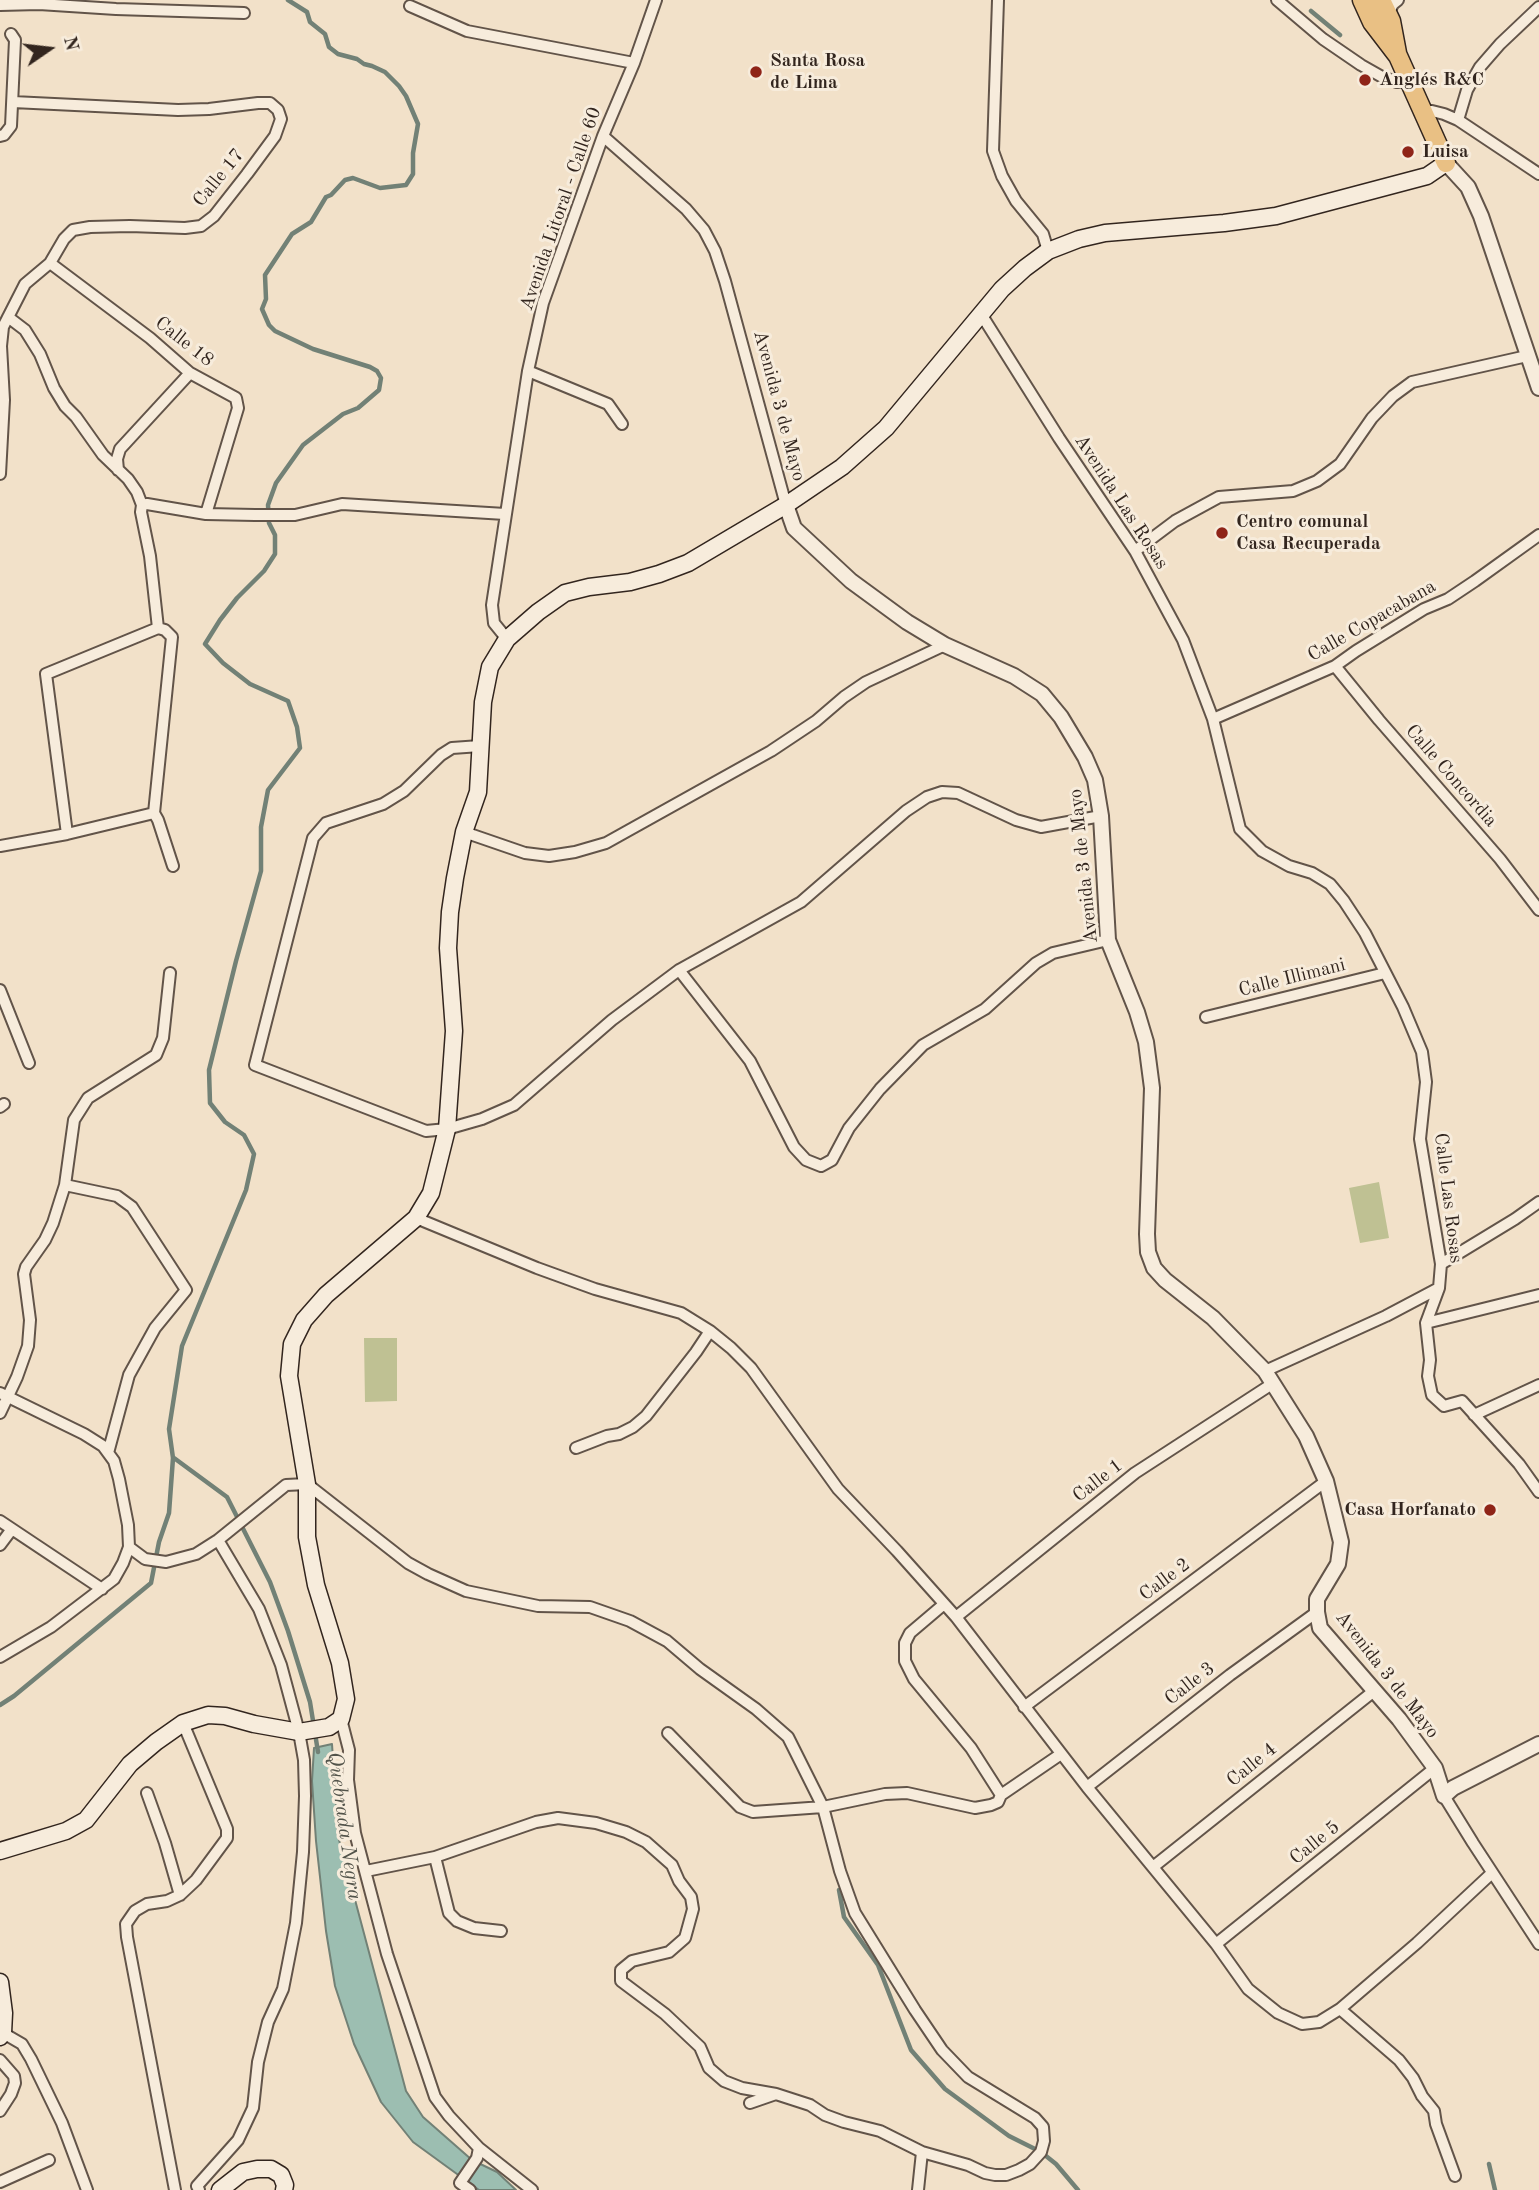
<!DOCTYPE html>
<html>
<head>
<meta charset="utf-8">
<style>
	body { margin:0 }
	#map { position:relative; width:1539px; height:2190px; overflow:hidden; background:#f2e1c9; font-family:"Old Standard TT",serif }
	canvas { display:block }
	.north { position:absolute; left:14px; top:14px; width:70px; height:70px; -webkit-text-stroke:5px #f7ecdc; paint-order:stroke; rotate:76deg; font-size:19px; font-weight:700; line-height:28px; text-align:center; color:#32251e }
	.north::after { content:''; display:block; margin:auto; width:24px; height:32px; background:#32251e; clip-path:polygon(50% 0,100% 100%,50% 72%,0 100%) }
</style>
</head>
<body>
<div id="map">
<canvas width="1539" height="2190"></canvas>
<div class="north">N</div>
</div>
<script>
const context = document.querySelector('canvas').getContext('2d');
context.lineJoin = 'round';
function paint(path, color) { context.fillStyle = color; context.fill(path, 'evenodd'); }
const toPath = rows => new Path2D(rows.map(r => 'M' + r).join(''));
function strokePath(path, color, width, dash) { context.strokeStyle = color; context.lineWidth = width; context.lineCap = dash ? 'butt' : 'round'; context.setLineDash(dash || []); context.stroke(path); }
function label(font, color, halo, rows, align = 'center') {
  context.font = font + ' "Old Standard TT",serif'; context.lineWidth = 6; context.setLineDash([]); context.textBaseline = 'middle'; context.strokeStyle = halo; context.fillStyle = color; for (const [text, x, y, turn = 0] of rows) {
    context.save(); context.translate(x, y); context.rotate((+turn || 0) * Math.PI / 180); context.textAlign = isNaN(turn) ? turn : align; if (halo) context.strokeText(text, 0, 0); context.fillText(text, 0, 0); context.restore();
  }
}
const green = toPath([
	[1379,1182,1389,1238,1360,1243,1349,1188],
	[364,1338,397,1338,397,1401,365,1402]
]);
const water = toPath([
	[332,1744,338,1836,406,2091,423,2117,472,2160,497,2172,516,2190,479,2190,413,2142,381,2102,354,2044,335,1986,326,1931,316,1841,312,1781,314,1748,332,1744]
]);
const stream = toPath([
	[1311,11,1340,35],
	[174,1458,227,1497,270,1582,288,1631,310,1702,318,1752],
	[0,1705,14,1696,151,1583,159,1542,169,1513,173,1458,169,1429,182,1346,246,1190,254,1154,244,1135,225,1122,210,1103,209,1070,236,961,261,871,261,827,268,790,300,748,297,727,288,701,250,684,223,663,205,644,220,620,237,598,264,571,275,554,275,535,269,523,268,505,276,483,303,445,343,414,358,408,379,390,381,378,377,371,370,367,313,349,275,331,269,325,262,309,266,299,265,275,292,234,311,222,326,197,331,195,345,180,353,178,380,188,406,185,413,174,413,153,418,124,406,96,399,86,385,72,372,66,364,64,357,59,338,54,329,47,325,34,310,22,307,12,288,0],
	[839,1890,844,1917,878,1965,911,2050,945,2089,1009,2136,1041,2152,1056,2164,1078,2190],
	[1489,2164,1495,2190]
]);
const minor = toPath([
	[998,0,993,151,1002,176,1016,201,1043,234,1048,251],
	[1277,0,1323,39,1361,65,1384,78,1397,82,1409,80],
	[0,5,39,4,116,9,244,13],
	[410,6,467,31,634,63],
	[1388,14,1393,4,1398,0],
	[1424,112,1432,111,1444,114,1458,120,1539,174],
	[1458,120,1467,90,1480,67,1500,44,1539,7],
	[0,136,4,135,11,126,15,40,11,34],
	[603,136,686,209,704,230,715,251,725,281,786,505],
	[50,263,150,338,190,373,236,398,238,408,206,514],
	[981,314,1059,438,1135,551,1183,640,1213,719,1240,829,1262,851,1289,866,1312,873,1330,884,1344,901,1365,933,1403,1007,1422,1052,1426,1082,1420,1139,1441,1264,1439,1288,1426,1323,1430,1360,1428,1376,1432,1395,1444,1406,1462,1401,1519,1464,1539,1492],
	[8,317,25,330,40,354,54,388,65,406,76,417,103,455,128,479,137,492,142,505,141,512,150,556,158,628],
	[528,371,608,404,622,424],
	[118,470,117,459,120,449,190,373],
	[0,474,4,400,1,346,3,327,25,284,50,263,64,239,73,230,90,227,130,226,185,228,201,226,214,216,247,174,275,136,281,119,278,110,270,103,258,103,209,109,178,110,13,102],
	[142,505,147,504,206,514,255,515,295,515,342,504,505,514],
	[1135,551,1175,521,1219,497,1293,491,1317,481,1340,464,1372,418,1393,396,1412,382,1527,356],
	[507,639,494,623,492,605,528,371,543,303,603,136,634,63,656,0],
	[1335,666,1379,720,1500,859,1539,910],
	[1213,719,1335,666,1356,651,1424,609,1448,599,1475,581,1539,535],
	[480,746,452,748,441,755,404,791,383,804,326,823,313,838,255,1065,426,1131,447,1129,482,1119,514,1105,612,1020,679,970,801,902,906,811,927,797,942,792,958,793,1016,820,1041,827,1101,816],
	[464,832,525,853,549,856,575,852,606,843,771,751,816,721,844,697,866,682,945,645],
	[67,834,46,674,158,628,165,630,172,637,154,813,158,820,173,866],
	[0,846,67,834,154,813],
	[679,970,750,1061,794,1147,806,1160,821,1166,832,1160,849,1128,880,1089,923,1045,985,1009,1036,963,1053,953,1108,940],
	[0,990,29,1063],
	[1206,1017,1385,973],
	[0,1107,4,1104],
	[65,1185,117,1196,132,1207,186,1290,155,1328,129,1375,108,1453],
	[416,1218,537,1268,595,1289,681,1313,710,1331,731,1348,751,1368,838,1489,897,1551,956,1617,1087,1787,1216,1944,1248,1989,1278,2013,1302,2024,1319,2022,1340,2009,1417,1943,1492,1873],
	[1441,1264,1515,1219,1539,1202],
	[1426,1323,1539,1295],
	[1265,1371,1386,1316,1439,1288],
	[0,1393,84,1434,103,1446,114,1461,119,1479,128,1525,129,1547,123,1563,114,1579,51,1627,0,1657],
	[0,1413,17,1377,28,1346,30,1320,24,1274,26,1267,45,1240,53,1223,65,1185,74,1120,88,1098,156,1055,163,1038,170,973],
	[1474,1415,1539,1385],
	[576,1448,607,1436,619,1434,633,1427,646,1416,696,1352,710,1331],
	[0,1521,102,1589],
	[0,1545,12,1529],
	[129,1547,145,1559,166,1562,196,1554,218,1540,286,1485,307,1484,408,1563,428,1574,466,1591,538,1606,590,1607,630,1621,667,1641,700,1669,756,1709,788,1737,823,1807,840,1871,855,1913,915,2010,942,2050,968,2077,1035,2118,1043,2127,1044,2141,1041,2152,1030,2164,1019,2170,1006,2175,995,2175,985,2173,968,2165,922,2152,880,2131,844,2122,825,2115,810,2105,776,2094,750,2103],
	[943,1605,910,1633,905,1643,905,1661,914,1679,971,1748,1001,1795],
	[956,1617,1135,1473,1272,1384],
	[1024,1707,1326,1481],
	[341,1719,349,1750,348,1780,355,1833,387,1954,435,2097,449,2116,479,2148,477,2158,460,2183,470,2190],
	[668,1733,740,1807,753,1812,823,1807,885,1794,907,1793,975,1808,991,1805,998,1802,1001,1795,1061,1754],
	[1087,1787,1230,1675,1317,1612],
	[147,1793,165,1843,180,1895],
	[1444,1796,1473,1843,1539,1944],
	[435,1857,536,1822,558,1818,596,1823,626,1832,646,1842,672,1865,679,1881,691,1897,693,1909,685,1938,669,1952,632,1961,621,1970,621,1981,665,2014,700,2047,709,2068,724,2081,742,2088,776,2094],
	[1153,1867,1374,1691],
	[366,1871,435,1857,449,1913,457,1921,474,1928,501,1931],
	[1216,1944,1435,1768],
	[1340,2009,1399,2060,1413,2078,1422,2096,1434,2111,1436,2124,1455,2176],
	[3,2033,22,2044,31,2059,62,2123,87,2190],
	[0,2060,14,2076,15,2083,11,2094,0,2111],
	[479,2148,532,2190],
	[0,2182,49,2160],
	[175,2190,127,1937,126,1924,135,1911,147,1904,167,1901,180,1895,196,1880,227,1838,227,1829,183,1723],
	[199,2190,197,2186,238,2140,253,2108,258,2062,268,2022,283,1989,296,1923,303,1852,305,1796,304,1760,299,1732,281,1665,259,1609,218,1540],
	[918,2190,922,2152]
]);
const tertiary = toPath([
	[1446,163,1468,187,1481,216,1539,388],
	[786,505,794,528,851,581,907,622,945,645,1014,676,1042,694,1061,717,1085,757,1095,780,1101,816,1108,940,1137,1012,1146,1042,1152,1088,1147,1234,1148,1252,1154,1268,1165,1280,1213,1318,1265,1371,1306,1436,1326,1481,1341,1542,1338,1564,1317,1599,1317,1612,1320,1628,1399,1719,1435,1768,1444,1796,1453,1788,1539,1744]
]);
const secondary = toPath([
	[0,1851,66,1831,86,1820,130,1764,156,1742,183,1723,208,1715,225,1716,254,1724,299,1732,329,1727,341,1719,346,1699,340,1663,316,1585,307,1537,307,1484,289,1376,292,1344,304,1320,326,1295,416,1218,431,1193,447,1129,454,1031,448,948,450,912,455,878,464,832,478,792,483,702,490,667,507,639,538,612,565,593,589,587,630,582,659,574,688,563,786,505,842,467,886,428,1002,289,1025,268,1048,251,1079,239,1105,233,1224,223,1276,216,1427,176,1446,163],
	[0,1982,4,2013,3,2033,0,2037],
	[220,2190,243,2172,257,2169,271,2169,281,2175,285,2185,284,2190]
]);
const primary = toPath([
	[1362,0,1372,22,1398,56,1446,163],
	[1381,0,1391,21,1397,53]
]);
const markers = [
	[756,72,7,"#8f2418"],
	[1365,80,7,"#8f2418"],
	[1408,152,7,"#8f2418"],
	[1222,533,7,"#8f2418"],
	[1490,1510,7,"#8f2418"]
];
const poiNames = [
	["Santa Rosa",770,61],
	["de Lima",770,83],
	["Anglés R&C",1379,80],
	["Luisa",1422,152],
	["Centro comunal",1236,522],
	["Casa Recuperada",1236,544],
	["Casa Horfanato",1476,1510,"right"]
];
const streetNames = [
	["Calle 17",219,178,-51],
	["Avenida Litoral - Calle 60",561,209,-71],
	["Calle 18",184,342,38],
	["Avenida 3 de Mayo",779,406,75],
	["Avenida Las Rosas",1121,502,57],
	["Calle Copacabana",1372,621,-30],
	["Calle Concordia",1451,776,49],
	["Avenida 3 de Mayo",1084,866,-96],
	["Calle Illimani",1292,978,-14],
	["Calle Las Rosas",1448,1198,83],
	["Calle 1",1098,1481,-38],
	["Calle 2",1165,1580,-37],
	["Avenida 3 de Mayo",1387,1675,52],
	["Calle 3",1190,1684,-38],
	["Calle 4",1252,1765,-39],
	["Calle 5",1315,1843,-39]
];
const waterNames = [
	["Quebrada Negra",344,1826,82]
];
paint(green, '#bfc193');
paint(water, '#9cbeb1');
strokePath(water, '#728176', 2);
strokePath(stream, '#728176', 4.5);
strokePath(minor, '#625449', 14);
strokePath(tertiary, '#625449', 18);
strokePath(secondary, '#32251e', 19);
strokePath(primary, '#32251e', 21);
strokePath(minor, '#f7ecdc', 10);
strokePath(tertiary, '#f7ecdc', 14);
strokePath(secondary, '#f7ecdc', 16);
strokePath(primary, '#e9c084', 18);
for (const [x, y, r, color] of markers) { const dot = new Path2D(); dot.arc(x, y, r, 0, 2 * Math.PI); context.fillStyle = color; context.fill(dot); strokePath(dot, '#f7ecdc', 2.5); }
label('bold 19px', '#32251e', '#f7ecdc', poiNames, 'left');
label('19px', '#32251e', '#f7ecdc', streetNames);
label('italic 21px', '#52534a', '#f7ecdc', waterNames);
</script>
</body>
</html>
